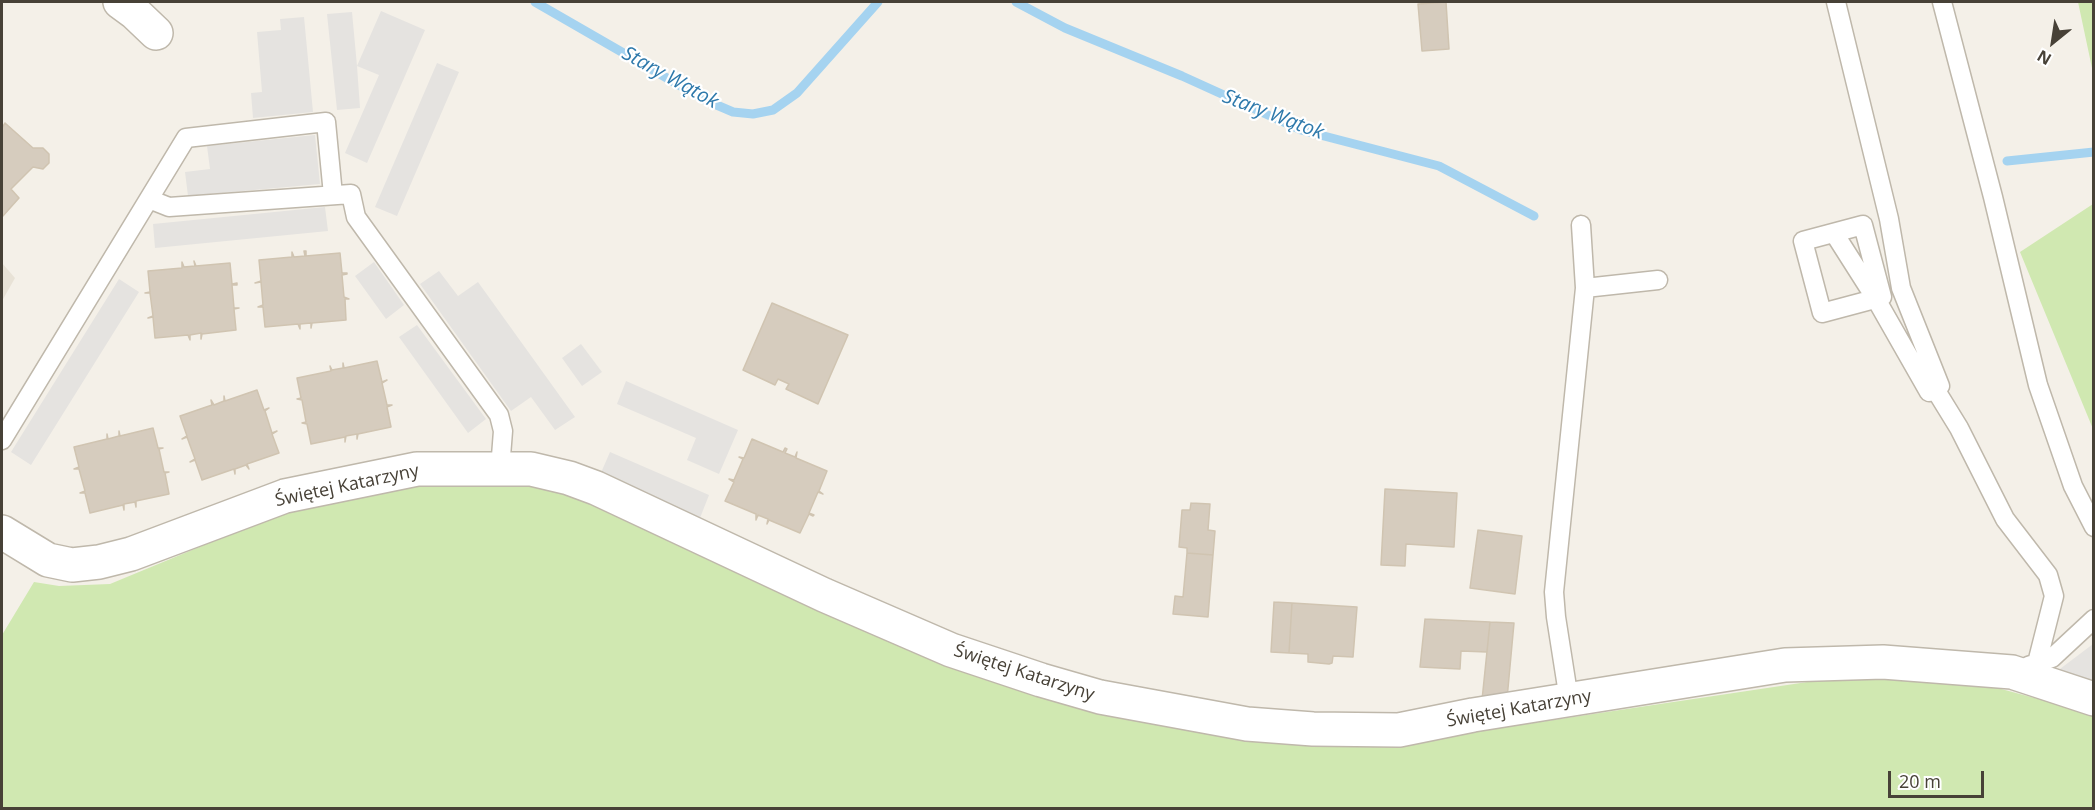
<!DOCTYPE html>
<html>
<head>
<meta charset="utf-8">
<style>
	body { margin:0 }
	#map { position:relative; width:2095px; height:810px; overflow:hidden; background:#f4f0e8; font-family:"Open Sans",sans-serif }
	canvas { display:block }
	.frame { position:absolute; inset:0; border:3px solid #474137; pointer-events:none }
	.north { position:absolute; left:2023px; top:12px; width:60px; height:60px; -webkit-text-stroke:4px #fff; paint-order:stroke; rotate:210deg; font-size:16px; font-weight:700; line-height:24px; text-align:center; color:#474137 }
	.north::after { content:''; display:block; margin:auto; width:21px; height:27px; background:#474137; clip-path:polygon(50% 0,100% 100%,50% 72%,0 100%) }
	.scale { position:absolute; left:1888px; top:771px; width:96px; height:27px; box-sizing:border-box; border:3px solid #474137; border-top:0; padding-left:8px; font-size:18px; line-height:21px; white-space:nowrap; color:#474137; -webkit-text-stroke:4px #fff; paint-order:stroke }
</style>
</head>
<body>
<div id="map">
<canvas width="2095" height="810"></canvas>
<div class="frame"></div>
<div class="north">N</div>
<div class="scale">20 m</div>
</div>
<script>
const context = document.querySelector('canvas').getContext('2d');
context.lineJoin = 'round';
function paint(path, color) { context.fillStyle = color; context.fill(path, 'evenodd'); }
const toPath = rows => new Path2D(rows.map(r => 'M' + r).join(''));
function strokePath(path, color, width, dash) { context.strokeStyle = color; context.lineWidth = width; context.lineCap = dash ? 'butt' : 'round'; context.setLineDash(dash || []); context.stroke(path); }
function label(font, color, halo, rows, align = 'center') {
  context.font = font + ' "Open Sans",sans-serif'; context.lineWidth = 4.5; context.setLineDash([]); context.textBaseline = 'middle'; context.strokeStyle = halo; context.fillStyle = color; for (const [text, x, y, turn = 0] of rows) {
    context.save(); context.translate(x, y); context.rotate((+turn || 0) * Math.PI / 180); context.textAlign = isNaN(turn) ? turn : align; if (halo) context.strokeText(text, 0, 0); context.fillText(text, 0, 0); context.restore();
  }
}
const residential = toPath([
	[2,263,15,278,2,301]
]);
const green = toPath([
	[2078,2,2093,2,2093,69,2092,68],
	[2093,204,2093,429,2020,252],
	[439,480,552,486,958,666,1399,743,1814,681,1906,675,1979,683,2094,714,2093,808,2,808,2,635,34,582,59,586,110,584,296,507]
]);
const parking = toPath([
	[381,11,425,30,367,163,345,153,379,75,357,66,360,108,337,110,327,14,352,12,357,66],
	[304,17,313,112,253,118,251,93,262,92,257,32,281,30,280,19],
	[437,63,459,72,397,216,375,207],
	[315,135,320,184,188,196,185,172,210,169,207,146],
	[325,207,328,231,155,248,153,224],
	[374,262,404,305,386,319,355,276],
	[439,271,458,296,478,282,575,417,555,430,531,397,511,411,420,284],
	[119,279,139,292,31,465,11,452],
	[417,325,486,419,468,433,399,337],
	[581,344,602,372,582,386,562,358],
	[626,381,738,430,719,474,687,460,696,438,617,404],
	[610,452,709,495,700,518,600,475],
	[2093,644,2093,690,2052,675]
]);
const stream = toPath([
	[535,2,705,100,733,112,753,114,773,110,797,93,878,2],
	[1016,2,1065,28,1182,76,1301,130,1439,166,1534,216],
	[2007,161,2094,152]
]);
const building = toPath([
	[1446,2,1449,49,1422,51,1418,4,1446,2],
	[5,123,33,148,43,148,49,154,49,163,43,169,33,167,11,189,19,198,2,217,2,128,5,123],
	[304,251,306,251,306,256,340,253,342,273,347,273,347,274,342,275,344,297,349,299,345,299,346,320,312,323,311,328,311,323,300,324,300,329,298,324,265,327,263,307,258,307,263,305,261,282,255,283,261,281,259,260,292,257,292,252,294,257,305,256,304,251],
	[194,261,196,266,230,263,232,284,237,283,237,285,232,285,234,308,239,308,234,309,236,330,202,334,201,339,201,333,190,335,190,340,188,335,155,338,153,317,148,318,153,316,150,293,145,293,150,292,148,271,182,268,182,262,184,267,195,266,194,261],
	[772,303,848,335,818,404,786,389,789,384,778,379,775,385,743,370,772,303],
	[377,361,382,382,387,380,382,383,387,405,392,405,387,407,391,427,358,434,357,439,357,434,346,436,345,442,345,437,311,444,307,424,302,423,306,422,302,400,297,399,301,398,297,378,331,371,330,366,332,370,343,368,343,363,344,368,377,361],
	[257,390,264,410,269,408,265,411,272,433,277,431,272,434,279,453,247,464,249,469,246,465,235,469,235,474,234,469,202,480,195,460,190,462,195,459,187,437,182,439,187,436,180,416,212,405,211,400,214,405,224,401,224,396,225,401,257,390],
	[153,428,158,448,163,448,159,449,164,472,169,472,165,473,169,494,136,501,136,507,135,502,124,504,124,510,123,505,90,513,85,493,80,493,85,491,79,469,74,469,79,467,74,447,107,439,107,434,108,439,119,436,119,431,120,436,153,428],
	[752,439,783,452,785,448,787,449,785,453,795,457,797,452,796,458,827,471,819,491,823,494,818,492,809,513,814,515,813,516,809,514,800,533,769,520,767,524,768,519,758,515,756,520,756,514,725,501,734,482,729,479,734,480,743,459,739,457,744,458,752,439],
	[1385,489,1457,493,1454,547,1406,544,1405,566,1381,565,1385,489],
	[1191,503,1210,504,1208,530,1215,531,1213,555,1187,553,1187,548,1179,547,1182,510,1190,510,1191,503],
	[1478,530,1522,536,1515,594,1470,588,1478,530],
	[1187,553,1213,555,1208,617,1173,614,1175,596,1183,597,1187,553],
	[1274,602,1292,603,1289,653,1271,652,1274,602],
	[1292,603,1357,607,1353,657,1333,656,1332,663,1329,664,1308,662,1308,654,1289,653,1292,603],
	[1425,619,1490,622,1487,652,1461,651,1460,669,1420,667,1425,619],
	[1490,622,1514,623,1507,699,1482,700,1490,622]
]);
const service = toPath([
	[1942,2,1993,197,2038,385,2073,486,2094,527],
	[149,199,169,207,351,194,356,217,499,415,503,431,500,469],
	[1863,225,1882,297,1822,313,1803,241,1863,225],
	[1834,233,1876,299,1929,392,1940,386,1901,288,1889,219,1836,2],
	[1585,288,1658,280],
	[1935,389,1959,428,2005,519,2048,575,2054,596,2037,663],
	[2,440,186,138,326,122,333,195],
	[2028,666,2052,658,2094,619],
	[1569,700,1556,617,1554,592,1585,288,1581,225]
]);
const minor = toPath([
	[120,2,135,13,156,33],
	[2,532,48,560,72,565,99,562,131,554,285,496,417,469,531,469,569,478,596,488,824,595,951,650,1041,680,1100,697,1247,724,1313,729,1399,730,1473,715,1785,665,1883,662,2012,672,2094,699]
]);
const streetNames = [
	["Świętej Katarzyny",347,486,-12],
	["Świętej Katarzyny",1024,673,18],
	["Świętej Katarzyny",1519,709,-10]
];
const waterNames = [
	["Stary Wątok",670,78,29],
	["Stary Wątok",1273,115,21]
];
paint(residential, '#e8e2d6');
paint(green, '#d0e8b1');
paint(parking, '#e5e3e0');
strokePath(stream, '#a5d3f0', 9);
paint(building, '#d6ccbe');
strokePath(building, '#d0c4b1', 1.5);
strokePath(service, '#bfb8ab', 21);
strokePath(minor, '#bfb8ab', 36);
strokePath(service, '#fff', 18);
strokePath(minor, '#fff', 33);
label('18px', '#474137', '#fff', streetNames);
label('italic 20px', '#2e79ab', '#fff', waterNames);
</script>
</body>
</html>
